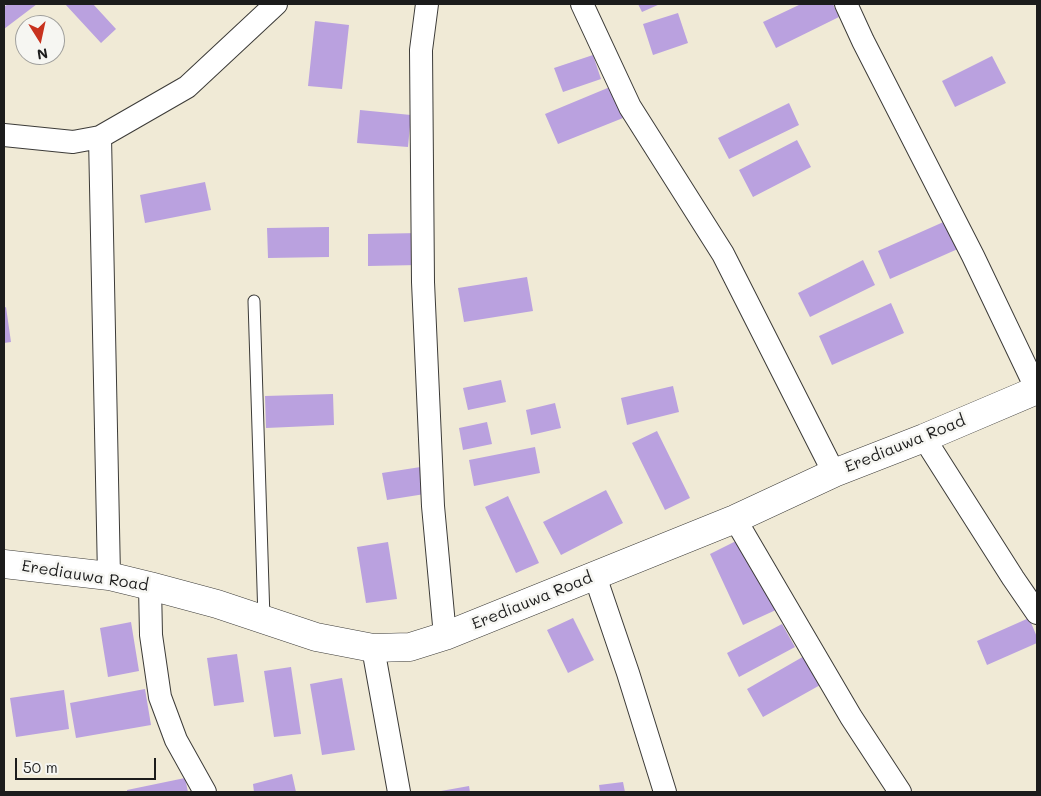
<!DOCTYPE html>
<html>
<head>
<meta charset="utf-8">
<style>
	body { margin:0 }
	#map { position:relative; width:1041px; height:796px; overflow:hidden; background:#f0ead6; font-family:Mali,sans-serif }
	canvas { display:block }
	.frame { position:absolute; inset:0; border:5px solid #1c1c1c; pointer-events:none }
	.north { position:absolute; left:15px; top:15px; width:50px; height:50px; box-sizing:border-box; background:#f6f6f2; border:1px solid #9f9f9c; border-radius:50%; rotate:170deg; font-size:14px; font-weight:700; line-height:20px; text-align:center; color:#1c1c1c }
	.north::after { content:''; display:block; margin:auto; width:18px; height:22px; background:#c8321e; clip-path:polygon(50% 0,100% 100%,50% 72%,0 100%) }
	.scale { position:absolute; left:15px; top:758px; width:141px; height:22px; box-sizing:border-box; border:2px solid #1c1c1c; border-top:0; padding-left:6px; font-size:15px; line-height:18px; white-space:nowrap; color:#1c1c1c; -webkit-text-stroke:4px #f6f6f2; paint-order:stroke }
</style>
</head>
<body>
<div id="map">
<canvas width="1041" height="796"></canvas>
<div class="frame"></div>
<div class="north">N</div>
<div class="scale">50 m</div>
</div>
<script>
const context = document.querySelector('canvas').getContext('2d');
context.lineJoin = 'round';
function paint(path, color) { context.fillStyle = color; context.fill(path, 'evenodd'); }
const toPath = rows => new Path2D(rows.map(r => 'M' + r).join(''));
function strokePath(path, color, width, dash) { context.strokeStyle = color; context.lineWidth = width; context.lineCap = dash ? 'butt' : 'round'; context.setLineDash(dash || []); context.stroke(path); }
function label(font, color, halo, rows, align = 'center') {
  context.font = font + ' Mali,sans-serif'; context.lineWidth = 5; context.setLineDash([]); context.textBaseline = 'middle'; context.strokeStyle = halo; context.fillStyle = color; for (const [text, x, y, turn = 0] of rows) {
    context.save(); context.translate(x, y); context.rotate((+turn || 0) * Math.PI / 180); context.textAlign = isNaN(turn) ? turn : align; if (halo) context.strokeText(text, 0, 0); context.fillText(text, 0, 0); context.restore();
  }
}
const building = toPath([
	[8,4,37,4,4,29,4,7],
	[65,4,93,4,116,29,101,43],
	[638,4,660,4,642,12],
	[801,4,833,4,839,17,776,48,763,22],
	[678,13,688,43,653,55,643,24],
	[315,21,349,25,342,89,308,86],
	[593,55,601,79,563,92,554,68],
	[992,56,1006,83,955,107,942,81],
	[610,87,623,118,558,144,545,114],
	[789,103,799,125,729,159,718,138],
	[360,110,411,115,408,147,357,143],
	[797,140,811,167,753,197,739,170],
	[205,182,211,210,145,223,140,195],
	[948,220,960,248,890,279,878,251],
	[329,227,329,257,268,258,267,228],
	[419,233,419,265,368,266,368,234],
	[863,260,875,285,810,317,798,293],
	[527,277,533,311,464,322,458,288],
	[891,303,904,333,832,365,819,336],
	[6,307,11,342,4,343,4,308],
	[501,380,506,402,468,410,463,388],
	[673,386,679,412,627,425,621,398],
	[333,394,334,425,266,428,265,396],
	[555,403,561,428,531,435,526,410],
	[487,422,492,444,463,450,459,428],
	[657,431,690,498,665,510,632,443],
	[535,447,540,473,474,486,469,460],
	[427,466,431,493,387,500,382,473],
	[606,490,623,523,561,555,543,522],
	[508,496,539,563,516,573,485,507],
	[744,537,778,609,743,625,710,554],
	[388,542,397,599,366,603,357,547],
	[573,618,594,660,568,673,547,630],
	[1029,618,1037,637,1037,643,987,665,977,641],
	[131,622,139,671,108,677,100,628],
	[782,624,795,647,739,677,727,653],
	[237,654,244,702,214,706,207,658],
	[806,655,822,684,763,717,747,689],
	[291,667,301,734,274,737,264,671],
	[342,678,355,750,322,755,310,684],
	[145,689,151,725,76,738,70,703],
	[64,690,69,729,16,737,10,698],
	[292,774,296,792,254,792,253,784],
	[185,778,188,792,127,792,127,790],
	[623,782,625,792,600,792,599,785],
	[469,786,470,792,441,792,441,791]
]);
const lane = toPath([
	[254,301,264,619]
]);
const street = toPath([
	[427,4,421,50,423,282,433,506,445,636],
	[582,4,630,107,723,254,834,473],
	[846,4,863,41,973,256,1037,390],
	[4,135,73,142,100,137,187,87,276,4],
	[100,137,109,576],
	[924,438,1013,578,1037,613],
	[735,519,851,717,900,792],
	[595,576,628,673,665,792],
	[150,586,151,635,160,697,176,740,205,792],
	[373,648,399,792]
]);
const secondary = toPath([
	[4,564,109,576,150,586,217,604,316,637,373,648,410,647,445,636,735,519,834,473,924,438,1037,390]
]);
const streetNames = [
	["Erediauwa Road",905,444,-22],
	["Erediauwa Road",85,576,9],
	["Erediauwa Road",532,601,-22]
];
paint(building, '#baa1df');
strokePath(lane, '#3c3b38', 13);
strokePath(street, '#3c3b38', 24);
strokePath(secondary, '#3c3b38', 29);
strokePath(lane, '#fff', 11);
strokePath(street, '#fff', 22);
strokePath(secondary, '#fff', 28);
label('16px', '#1c1c1c', '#f6f6f2', streetNames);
</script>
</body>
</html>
